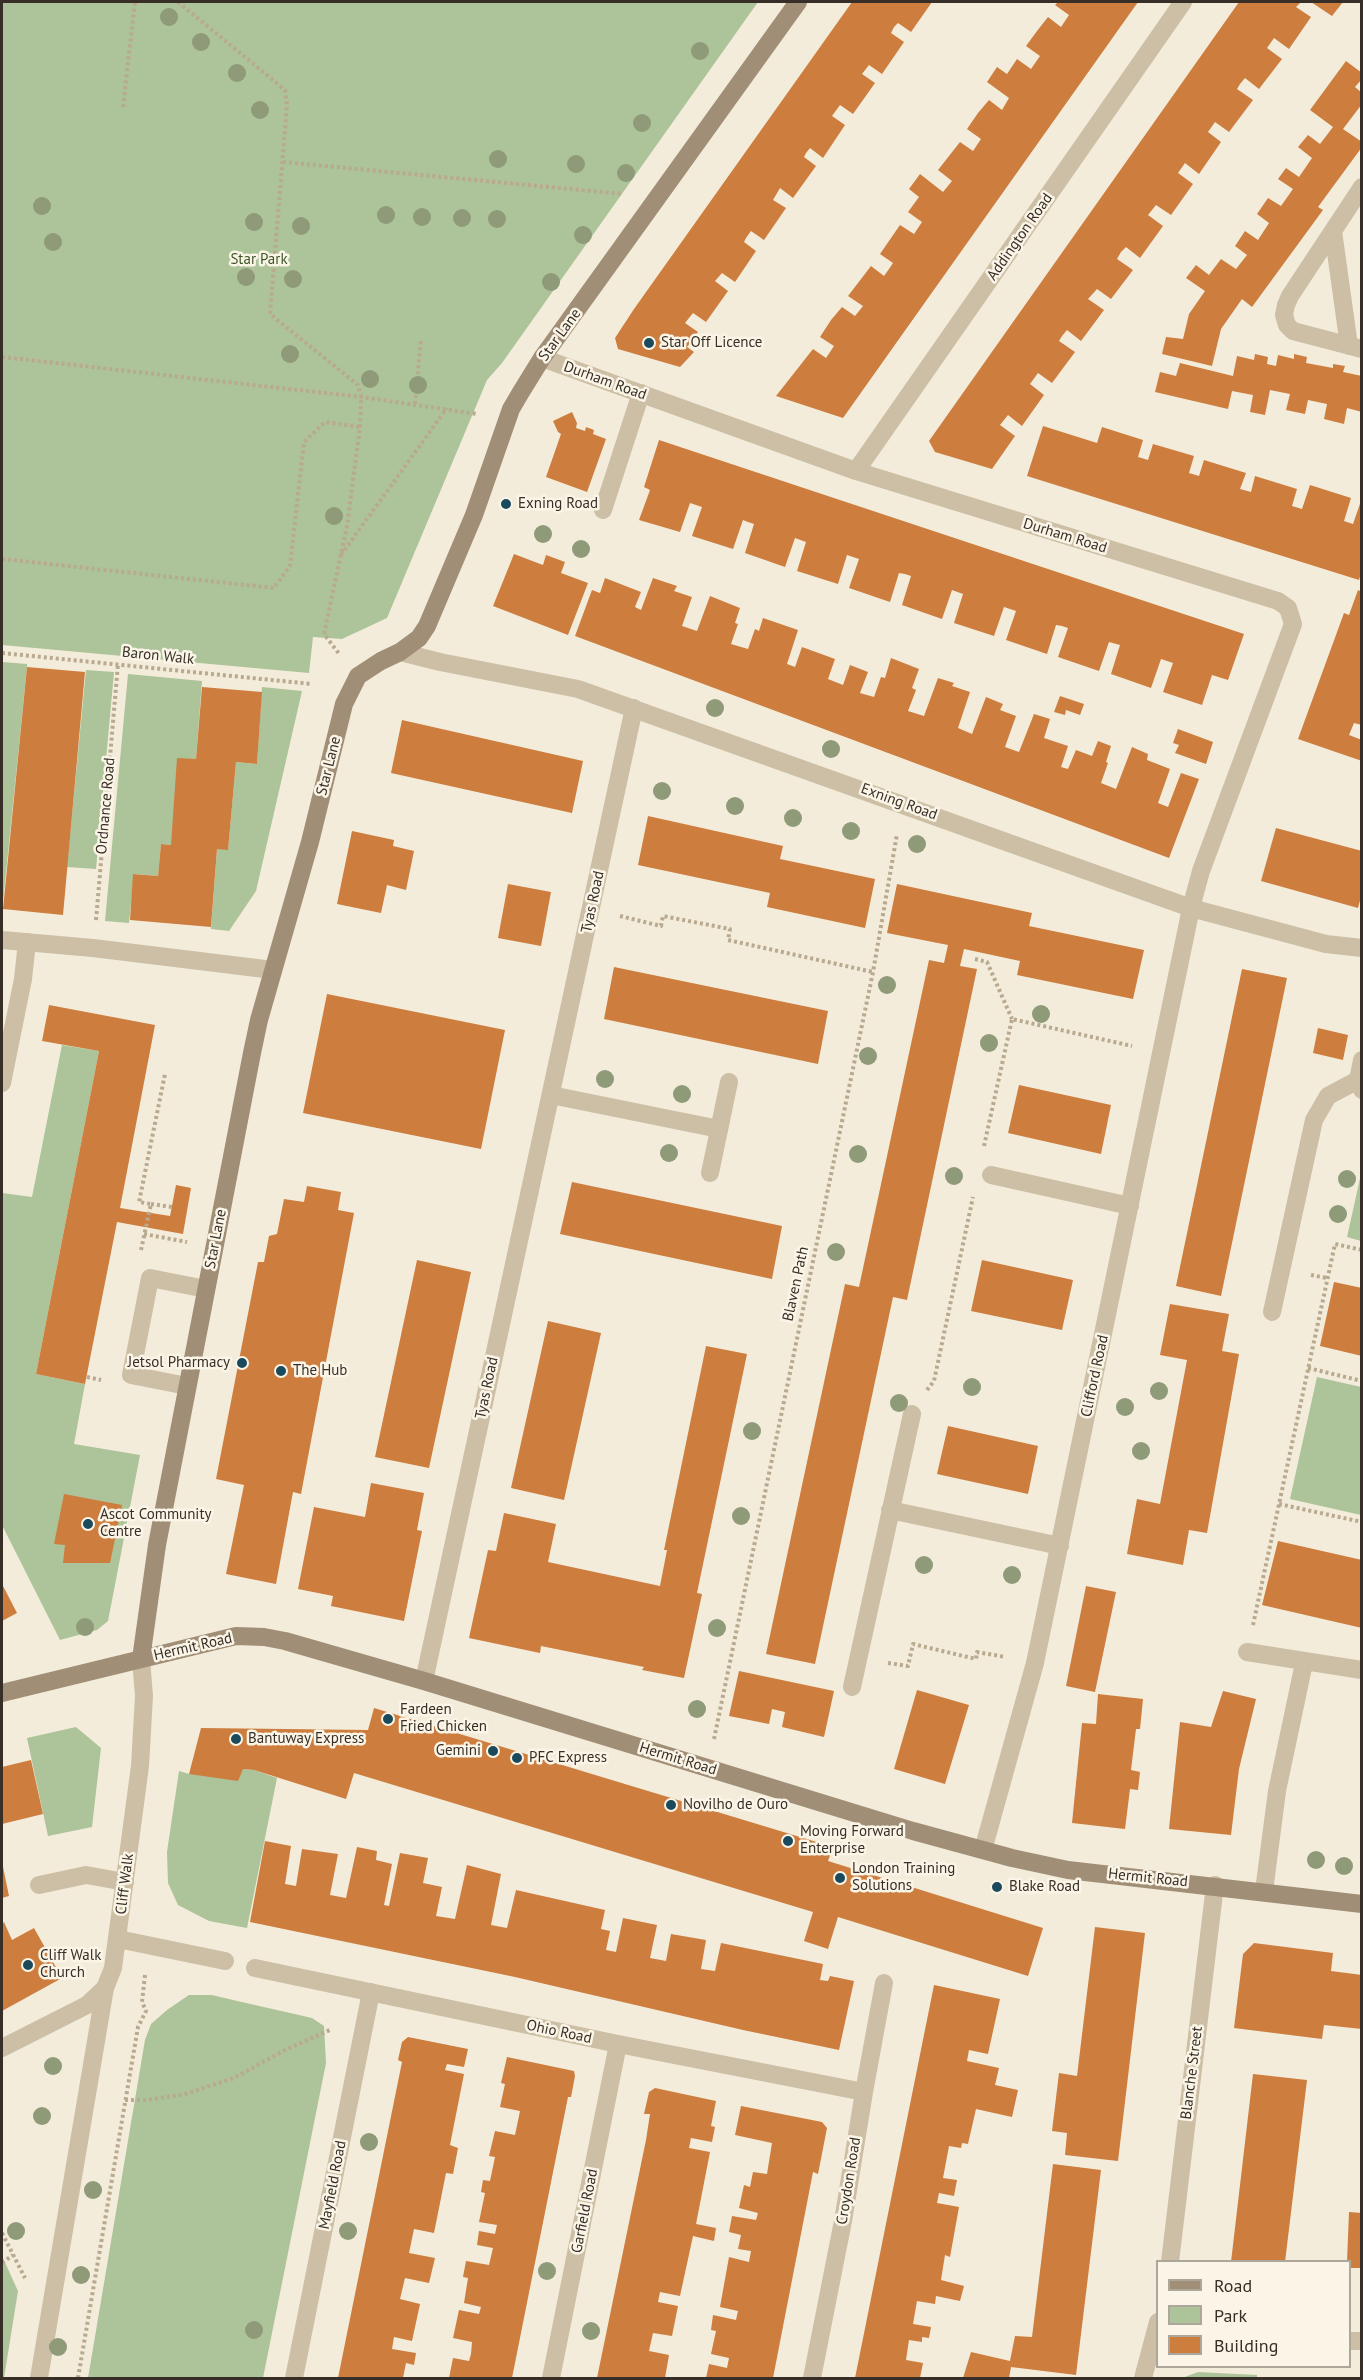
<!DOCTYPE html>
<html>
<head>
<meta charset="utf-8">
<style>
	body { margin:0 }
	#map { position:relative; width:1363px; height:2380px; overflow:hidden; background:#f3ecda; font-family:"PT Sans",sans-serif }
	canvas { display:block }
	.frame { position:absolute; inset:0; border:3px solid #372f27; pointer-events:none }
	.legend { position:absolute; left:1156px; top:2260px; width:195px; height:108px; box-sizing:border-box; background:#fbf5e7; border:2px solid #ada69a; margin:0; padding:8px 10px; list-style:none; font-size:18px; color:#372f27 }
	.legend li { display:flex; align-items:center; gap:12px; height:30px }
	.legend b { width:30px; border:2px solid #ada69a }
</style>
</head>
<body>
<div id="map">
<canvas width="1363" height="2380"></canvas>
<div class="frame"></div>
<ul class="legend">
<li><b style="height:8px;background:#a08e76"></b>Road</li>
<li><b style="height:16px;background:#adc399"></b>Park</li>
<li><b style="height:16px;background:#cd7d3e"></b>Building</li>
</ul>
</div>
<script>
const context = document.querySelector('canvas').getContext('2d');
context.lineJoin = 'round';
function paint(path, color) { context.fillStyle = color; context.fill(path, 'evenodd'); }
const toPath = rows => new Path2D(rows.map(r => 'M' + r).join(''));
function strokePath(path, color, width, dash) { context.strokeStyle = color; context.lineWidth = width; context.lineCap = dash ? 'butt' : 'round'; context.setLineDash(dash || []); context.stroke(path); }
function label(font, color, halo, rows, align = 'center') {
  context.font = font + ' "PT Sans",sans-serif'; context.lineWidth = 5; context.setLineDash([]); context.textBaseline = 'middle'; context.strokeStyle = halo; context.fillStyle = color; for (const [text, x, y, turn = 0] of rows) {
    context.save(); context.translate(x, y); context.rotate((+turn || 0) * Math.PI / 180); context.textAlign = isNaN(turn) ? turn : align; if (halo) context.strokeText(text, 0, 0); context.fillText(text, 0, 0); context.restore();
  }
}
const green = toPath([
	[2,2,758,2,502,363,487,380,387,618,342,639,313,637,309,673,2,645],
	[2,662,27,664,27,667,2,912],
	[86,670,114,672,96,869,67,867],
	[128,674,202,681,196,759,171,845,161,844,158,876,134,874,129,923,105,921],
	[262,687,302,691,256,891,229,931,211,929,217,849,228,849,236,762,257,764],
	[62,1045,99,1051,36,1374,85,1384,74,1444,140,1455,108,1621,97,1630,60,1640,2,1525,2,1193,32,1197],
	[1361,1174,1362,1241,1361,1241,1347,1237],
	[1317,1377,1361,1387,1361,1515,1290,1499],
	[76,1727,101,1748,92,1827,48,1836,27,1738],
	[243,1769,254,1770,277,1778,247,1928,209,1921,178,1905,168,1883,167,1852,179,1771,189,1774],
	[189,1995,212,1995,233,2000,312,2018,324,2026,326,2063,263,2378,88,2378,145,2040,151,2024,167,2010],
	[2,2256,18,2291,4,2378,2,2378],
	[1198,2372,1257,2375,1257,2378,1182,2378]
]);
const building = toPath([
	[852,2,932,2,911,32,898,23,894,27,891,33,904,42,882,74,869,65,862,74,875,83,853,114,840,105,832,116,845,125,823,158,810,148,806,153,804,157,816,166,793,198,780,188,773,200,786,208,764,240,751,231,746,238,744,242,756,251,735,282,722,273,715,281,728,291,706,322,693,313,685,323,698,332,687,347,694,352,680,367,618,349,615,338,634,309],
	[1058,2,1138,2,843,418,776,396,813,349,826,358,834,346,820,337,831,320,842,307,855,316,863,306,848,296,871,266,884,276,889,269,893,263,880,254,900,225,914,234,922,222,908,212,919,197,909,189,920,174,943,192,952,181,938,170,960,142,973,151,981,139,967,129,978,113,989,100,1002,110,1009,98,987,82,997,67,1007,74,1017,59,1031,69,1040,56,1026,46,1037,31,1048,17,1061,27,1069,15,1055,5],
	[1239,2,1301,2,1296,7,1311,17,1289,49,1274,38,1267,48,1282,59,1259,89,1245,78,1240,84,1237,89,1253,100,1229,132,1215,122,1208,132,1221,142,1199,174,1185,163,1178,173,1193,184,1171,215,1156,205,1148,215,1163,226,1140,258,1126,247,1121,252,1117,259,1133,270,1111,299,1097,289,1088,299,1104,310,1081,341,1067,330,1062,336,1059,341,1075,352,1052,383,1038,373,1030,384,1044,395,1022,426,1008,415,1000,425,1015,436,992,469,935,452,929,441],
	[1311,2,1343,2,1332,16],
	[1346,61,1362,73,1362,79,1355,87,1362,93,1362,104,1343,129,1362,142,1362,147,1318,207,1323,210,1252,307,1242,299,1221,329,1212,366,1162,354,1166,337,1183,339,1189,314,1205,291,1186,278,1196,265,1209,275,1221,259,1236,269,1247,255,1235,246,1245,231,1258,240,1269,223,1257,214,1268,198,1281,206,1293,189,1278,179,1286,168,1299,177,1312,158,1298,147,1308,135,1320,144,1333,127,1310,110],
	[1255,354,1268,357,1267,364,1276,366,1278,355,1294,359,1294,354,1307,357,1306,363,1333,368,1333,364,1345,366,1343,372,1362,376,1362,412,1347,408,1344,424,1324,419,1327,404,1308,400,1305,414,1286,410,1290,394,1270,390,1265,415,1250,412,1253,395,1232,391,1228,409,1155,392,1160,372,1176,376,1180,363,1233,376,1237,356,1254,360],
	[572,412,577,423,576,428,585,431,586,427,594,430,593,434,606,439,587,492,546,477,561,434,558,432,553,421],
	[1043,426,1097,443,1102,427,1143,440,1138,457,1148,460,1153,444,1194,456,1189,473,1199,476,1204,460,1246,473,1240,489,1251,492,1255,476,1297,489,1292,506,1302,509,1310,485,1351,498,1344,521,1353,524,1362,498,1362,570,1359,580,1027,476],
	[659,440,1244,634,1228,680,1212,675,1202,705,1163,692,1173,663,1161,659,1151,688,1111,674,1120,645,1109,642,1099,671,1058,657,1068,628,1062,626,1056,625,1047,654,1006,640,1016,611,1004,607,994,636,954,623,963,594,952,590,942,619,902,605,911,576,905,574,899,573,890,602,849,588,859,559,847,555,838,584,797,571,806,542,795,538,785,567,745,553,754,524,748,522,743,520,733,549,692,536,702,507,690,503,680,532,639,520,650,490,644,487],
	[514,554,543,565,546,555,565,562,561,573,588,583,568,635,493,606],
	[605,578,641,592,635,607,641,610,653,578,677,586,674,591,692,597,682,626,697,631,710,596,740,608,735,623,738,624,731,644,748,649,755,629,759,631,763,618,798,630,787,664,795,667,802,647,835,659,828,679,843,685,850,665,868,672,860,693,874,697,881,677,885,678,891,658,919,669,912,688,916,690,908,711,924,716,938,678,954,683,952,686,970,692,958,728,972,734,986,697,1003,704,1000,710,1016,716,1005,747,1019,752,1034,714,1050,719,1044,738,1068,746,1061,767,1068,769,1076,750,1092,756,1098,741,1111,746,1106,762,1108,763,1101,783,1116,789,1132,747,1148,754,1147,760,1170,769,1158,803,1168,807,1181,773,1199,779,1169,858,575,636,592,590,600,593],
	[1358,590,1362,592,1362,725,1354,723,1349,735,1362,740,1362,761,1298,739,1344,613,1349,615],
	[27,667,85,672,63,915,3,909],
	[202,687,262,692,257,764,236,762,228,850,217,849,211,927,130,920,133,874,158,876,161,844,171,845,177,758,196,759],
	[1060,696,1084,704,1080,715,1066,710,1065,715,1054,712],
	[402,720,583,761,572,813,391,773],
	[1178,729,1213,742,1206,764,1175,753,1179,745,1173,743],
	[648,816,783,846,780,859,875,879,865,928,767,907,770,893,638,865],
	[1276,828,1362,851,1362,893,1358,908,1261,881],
	[352,831,394,840,393,846,414,851,406,890,387,885,381,913,337,904],
	[508,884,551,892,541,946,498,938],
	[897,884,1032,913,1029,926,1144,950,1133,999,1017,975,1020,961,964,949,960,966,977,969,907,1300,893,1297,815,1664,766,1654,845,1284,859,1287,929,960,944,963,948,945,887,933],
	[614,967,828,1011,818,1064,604,1019],
	[1242,969,1287,978,1221,1296,1176,1286],
	[327,994,505,1030,481,1149,303,1113],
	[49,1005,155,1025,120,1208,170,1216,176,1185,191,1188,183,1234,117,1222,85,1384,36,1374,99,1051,42,1041],
	[1318,1028,1348,1035,1343,1060,1313,1053],
	[1019,1085,1111,1105,1101,1154,1008,1133],
	[572,1182,782,1226,772,1279,560,1234],
	[307,1186,341,1192,338,1210,354,1213,301,1494,293,1492,276,1584,226,1574,244,1485,216,1479,258,1262,264,1262,269,1236,277,1234,284,1199,304,1202],
	[417,1260,471,1272,429,1468,375,1457],
	[982,1260,1073,1280,1062,1330,971,1311],
	[1334,1282,1362,1288,1362,1356,1320,1346],
	[1170,1304,1229,1314,1222,1351,1239,1354,1207,1533,1189,1530,1183,1565,1127,1554,1137,1499,1160,1504,1187,1360,1160,1355],
	[548,1321,601,1333,564,1500,511,1488],
	[706,1346,747,1354,697,1593,702,1594,684,1678,642,1670,644,1667,541,1646,540,1653,469,1638,488,1550,496,1551,504,1513,556,1524,548,1562,660,1586,667,1550,664,1550],
	[948,1426,1038,1446,1028,1494,937,1474],
	[371,1483,424,1493,417,1530,422,1531,404,1621,331,1606,333,1596,298,1589,314,1507,365,1517],
	[64,1494,122,1505,110,1563,63,1563,65,1545,54,1544],
	[1278,1541,1362,1560,1362,1628,1262,1605],
	[2,1584,17,1613,2,1621],
	[1086,1586,1116,1592,1095,1692,1066,1686],
	[739,1671,834,1691,824,1737,782,1727,785,1712,772,1709,769,1724,729,1716],
	[917,1690,969,1705,945,1784,894,1769],
	[1223,1691,1256,1699,1239,1769,1231,1835,1169,1829,1180,1722,1211,1727],
	[1098,1694,1143,1699,1140,1729,1136,1729,1131,1770,1140,1772,1138,1790,1130,1789,1125,1829,1072,1823,1082,1723,1096,1724],
	[374,1708,833,1847,828,1861,1043,1928,1028,1976,838,1917,828,1949,804,1941,813,1912,354,1773,346,1799,254,1770,243,1769,238,1781,189,1774,201,1728,368,1730],
	[31,1760,43,1814,2,1824,2,1767],
	[265,1841,291,1846,285,1884,296,1886,302,1849,338,1854,330,1895,346,1898,357,1847,377,1851,376,1860,392,1864,384,1905,389,1906,400,1853,428,1858,423,1883,442,1887,436,1916,455,1919,467,1865,501,1874,491,1925,507,1928,516,1890,605,1910,601,1929,610,1931,606,1950,616,1952,623,1918,657,1925,650,1958,666,1961,671,1934,706,1940,701,1969,715,1971,721,1943,823,1964,820,1980,828,1981,830,1976,854,1981,839,2050,743,2030,515,1977,250,1922],
	[2,1862,9,1896,2,1898],
	[4,1922,12,1940,34,1928,62,1978,2,2011,2,1924],
	[1095,1927,1145,1933,1118,2161,1065,2155,1067,2133,1052,2131,1059,2073,1077,2076],
	[1254,1943,1333,1953,1331,1971,1362,1975,1362,2029,1324,2025,1322,2039,1234,2028,1243,1954],
	[934,1985,1000,1999,988,2054,969,2050,967,2061,999,2068,995,2085,1018,2090,1012,2117,976,2109,968,2144,962,2143,961,2148,949,2146,943,2178,957,2180,954,2196,939,2193,937,2203,959,2207,950,2257,945,2255,941,2280,964,2286,960,2301,936,2296,935,2304,917,2301,913,2324,931,2327,929,2338,922,2337,922,2342,909,2340,906,2360,923,2363,920,2378,855,2378],
	[408,2037,468,2049,464,2067,447,2064,445,2070,464,2074,450,2145,458,2148,453,2174,446,2173,434,2233,414,2229,409,2253,435,2258,429,2283,405,2278,400,2299,420,2304,412,2341,394,2337,392,2349,416,2353,414,2365,406,2363,403,2378,338,2378,402,2062,398,2060,402,2042],
	[507,2057,574,2071,575,2076,571,2097,568,2097,512,2378,449,2378,453,2358,469,2361,471,2354,472,2342,453,2338,459,2310,479,2314,481,2307,464,2303,468,2278,463,2277,466,2261,489,2265,493,2248,477,2245,479,2231,495,2234,497,2225,479,2222,485,2193,481,2192,483,2180,490,2181,495,2157,489,2156,495,2131,515,2135,520,2111,500,2107,505,2084,501,2083],
	[1253,2074,1307,2080,1285,2262,1231,2262],
	[655,2088,716,2101,711,2126,715,2127,712,2142,691,2138,689,2148,710,2152,696,2224,716,2228,714,2241,693,2236,680,2296,660,2292,658,2302,678,2306,672,2336,653,2333,649,2351,669,2355,665,2378,597,2378,646,2140,650,2114,644,2114,649,2092],
	[741,2106,822,2122,827,2128,818,2174,813,2172,773,2378,706,2378,709,2364,727,2368,729,2358,711,2354,716,2331,711,2330,713,2315,736,2320,738,2311,720,2307,729,2257,749,2262,751,2251,738,2249,741,2235,729,2232,732,2216,756,2220,758,2213,739,2208,744,2185,750,2187,753,2172,767,2174,772,2143,735,2135],
	[1053,2164,1101,2170,1076,2375,1011,2367,1009,2378,963,2378,971,2352,1010,2361,1015,2336,1032,2337],
	[1349,2212,1362,2213,1362,2268,1350,2268,1350,2262,1347,2262]
]);
const path = toPath([
	[178,2,285,90,287,105,270,314,358,385,361,397,360,427,347,526,324,634,340,655],
	[123,107,135,2],
	[283,162,623,194],
	[2,357,361,397,477,414],
	[415,404,421,339],
	[341,555,447,408],
	[2,559,274,588,290,566,304,442,325,422,360,427],
	[2,653,312,684],
	[620,916,661,926,663,916,730,929,728,940,873,972],
	[96,920,118,664],
	[975,959,987,962,1012,1019],
	[984,1146,1012,1019,1132,1046],
	[151,1204,172,1207],
	[144,1234,187,1242],
	[141,1250,151,1204,139,1202,165,1074],
	[1311,1275,1327,1278],
	[1308,1368,1362,1381],
	[87,1377,101,1380],
	[927,1390,934,1381,973,1197],
	[1279,1504,1362,1522],
	[1253,1625,1335,1244,1362,1250],
	[888,1663,908,1666,913,1644,976,1659,977,1652,1005,1657],
	[714,1739,873,972,897,834],
	[125,2100,145,2100,182,2095,234,2078,285,2050,332,2029],
	[2,2233,25,2278],
	[2,2263,13,2255],
	[78,2378,138,2027,146,2011,142,2002,145,1975]
]);
const lane = toPath([
	[603,510,641,393],
	[1362,1060,1358,1080,1362,1090],
	[2,1083,23,979,27,942],
	[710,1173,729,1082],
	[1272,1312,1314,1120,1328,1096,1358,1080],
	[187,1386,131,1375,150,1278,206,1289],
	[39,1885,86,1875,125,1882],
	[39,2378,105,1988]
]);
const street = toPath([
	[1362,187,1290,296,1286,305,1284,315,1287,325,1293,331,1362,349],
	[1333,231,1349,346],
	[542,358,856,471,1278,601,1288,608,1293,624,1201,871,1191,908,1035,1663,983,1850],
	[856,471,1183,2],
	[400,652,440,662,578,689,1191,908,1326,944,1362,948],
	[2,940,93,948,273,970],
	[551,1095,719,1129],
	[991,1175,1130,1206],
	[890,1510,1060,1546],
	[1247,1652,1362,1670],
	[424,1681,634,708],
	[852,1687,912,1414],
	[1264,1891,1277,1791,1304,1663],
	[118,1939,225,1961],
	[255,1968,618,2044,864,2092],
	[2,2048,87,2005,105,1988,113,1968,140,1766,144,1696,141,1659],
	[1170,2262,1215,1885],
	[1350,2341,1362,2341],
	[294,2378,371,1992],
	[551,2378,618,2044],
	[812,2378,843,2221,864,2092,884,1983],
	[1143,2378,1158,2322]
]);
const secondary = toPath([
	[141,1659,157,1545,252,1053,259,1020,310,842,344,704,358,676,381,661,400,652,419,638,427,626,474,515,511,409,521,392,542,358,798,2],
	[2,1693,236,1636,264,1637,285,1641,424,1681,913,1831,1012,1858,1068,1870,1362,1904]
]);
const trees = [
	[169,17],
	[201,42],
	[700,51],
	[237,73],
	[260,110],
	[642,123],
	[498,159],
	[576,164],
	[626,173],
	[42,206],
	[386,215],
	[422,217],
	[462,218],
	[497,219],
	[254,222],
	[301,226],
	[583,235],
	[53,242],
	[246,277],
	[293,279],
	[551,282],
	[290,354],
	[370,379],
	[418,385],
	[334,516],
	[543,534],
	[581,549],
	[715,708],
	[831,749],
	[662,791],
	[735,806],
	[793,818],
	[851,831],
	[917,844],
	[887,985],
	[1041,1014],
	[989,1043],
	[868,1056],
	[605,1079],
	[682,1094],
	[669,1153],
	[858,1154],
	[954,1176],
	[1347,1179],
	[1338,1214],
	[836,1252],
	[972,1387],
	[1159,1391],
	[899,1403],
	[1125,1407],
	[752,1431],
	[1141,1451],
	[741,1516],
	[924,1565],
	[1012,1575],
	[85,1627],
	[717,1628],
	[697,1709],
	[1316,1860],
	[1344,1866],
	[53,2066],
	[42,2116],
	[369,2142],
	[93,2190],
	[16,2231],
	[348,2231],
	[547,2271],
	[81,2275],
	[254,2330],
	[591,2331],
	[58,2347]
];
const markers = [
	[649,343,6,"#1a4a5c"],
	[506,504,6,"#1a4a5c"],
	[242,1363,6,"#1a4a5c"],
	[281,1371,6,"#1a4a5c"],
	[88,1524,6,"#1a4a5c"],
	[388,1719,6,"#1a4a5c"],
	[236,1739,6,"#1a4a5c"],
	[493,1751,6,"#1a4a5c"],
	[517,1758,6,"#1a4a5c"],
	[671,1805,6,"#1a4a5c"],
	[788,1841,6,"#1a4a5c"],
	[840,1878,6,"#1a4a5c"],
	[997,1887,6,"#1a4a5c"],
	[28,1965,6,"#1a4a5c"]
];
const streetNames = [
	["Addington Road",1020,237,-55],
	["Star Lane",560,335,-54],
	["Durham Road",605,381,20],
	["Durham Road",1065,536,17],
	["Baron Walk",158,656,6],
	["Star Lane",329,766,-76],
	["Exning Road",899,802,20],
	["Ordnance Road",106,806,-85],
	["Tyas Road",593,902,-78],
	["Star Lane",216,1239,-79],
	["Blaven Path",796,1284,-78],
	["Clifford Road",1095,1376,-78],
	["Tyas Road",487,1388,-78],
	["Hermit Road",193,1647,-13],
	["Hermit Road",678,1759,17],
	["Hermit Road",1148,1878,6],
	["Cliff Walk",125,1884,-83],
	["Ohio Road",559,2032,12],
	["Blanche Street",1192,2073,-83],
	["Croydon Road",849,2181,-81],
	["Mayfield Road",333,2185,-79],
	["Garfield Road",585,2211,-79]
];
const parkNames = [
	["Star Park",259,260]
];
const poiNames = [
	["Star Off Licence",661,343],
	["Exning Road",518,504],
	["Jetsol Pharmacy",230,1363,"right"],
	["The Hub",293,1371],
	["Ascot Community",100,1515],
	["Centre",100,1532],
	["Fardeen",400,1710],
	["Fried Chicken",400,1727],
	["Bantuway Express",248,1739],
	["Gemini",481,1751,"right"],
	["PFC Express",529,1758],
	["Novilho de Ouro",683,1805],
	["Moving Forward",800,1832],
	["Enterprise",800,1849],
	["London Training",852,1869],
	["Solutions",852,1886],
	["Blake Road",1009,1887],
	["Cliff Walk",40,1956],
	["Church",40,1973]
];
paint(green, '#adc399');
paint(building, '#cd7d3e');
strokePath(path, '#b8a98f', 4, [3, 3]);
strokePath(lane, '#ccbfa5', 18);
strokePath(street, '#ccbfa5', 18);
strokePath(secondary, '#a08e76', 18);
context.fillStyle = '#8f9a79';
for (const [x, y] of trees) { context.beginPath(); context.arc(x, y, 9, 0, 2 * Math.PI); context.fill(); }
for (const [x, y, r, color] of markers) { const dot = new Path2D(); dot.arc(x, y, r, 0, 2 * Math.PI); context.fillStyle = color; context.fill(dot); strokePath(dot, '#fbf5e7', 2); }
label('15px', '#372f27', '#fbf5e7', streetNames);
label('15px', '#3d5729', '#fbf5e7', parkNames);
label('15px', '#372f27', '#fbf5e7', poiNames, 'left');
</script>
</body>
</html>
